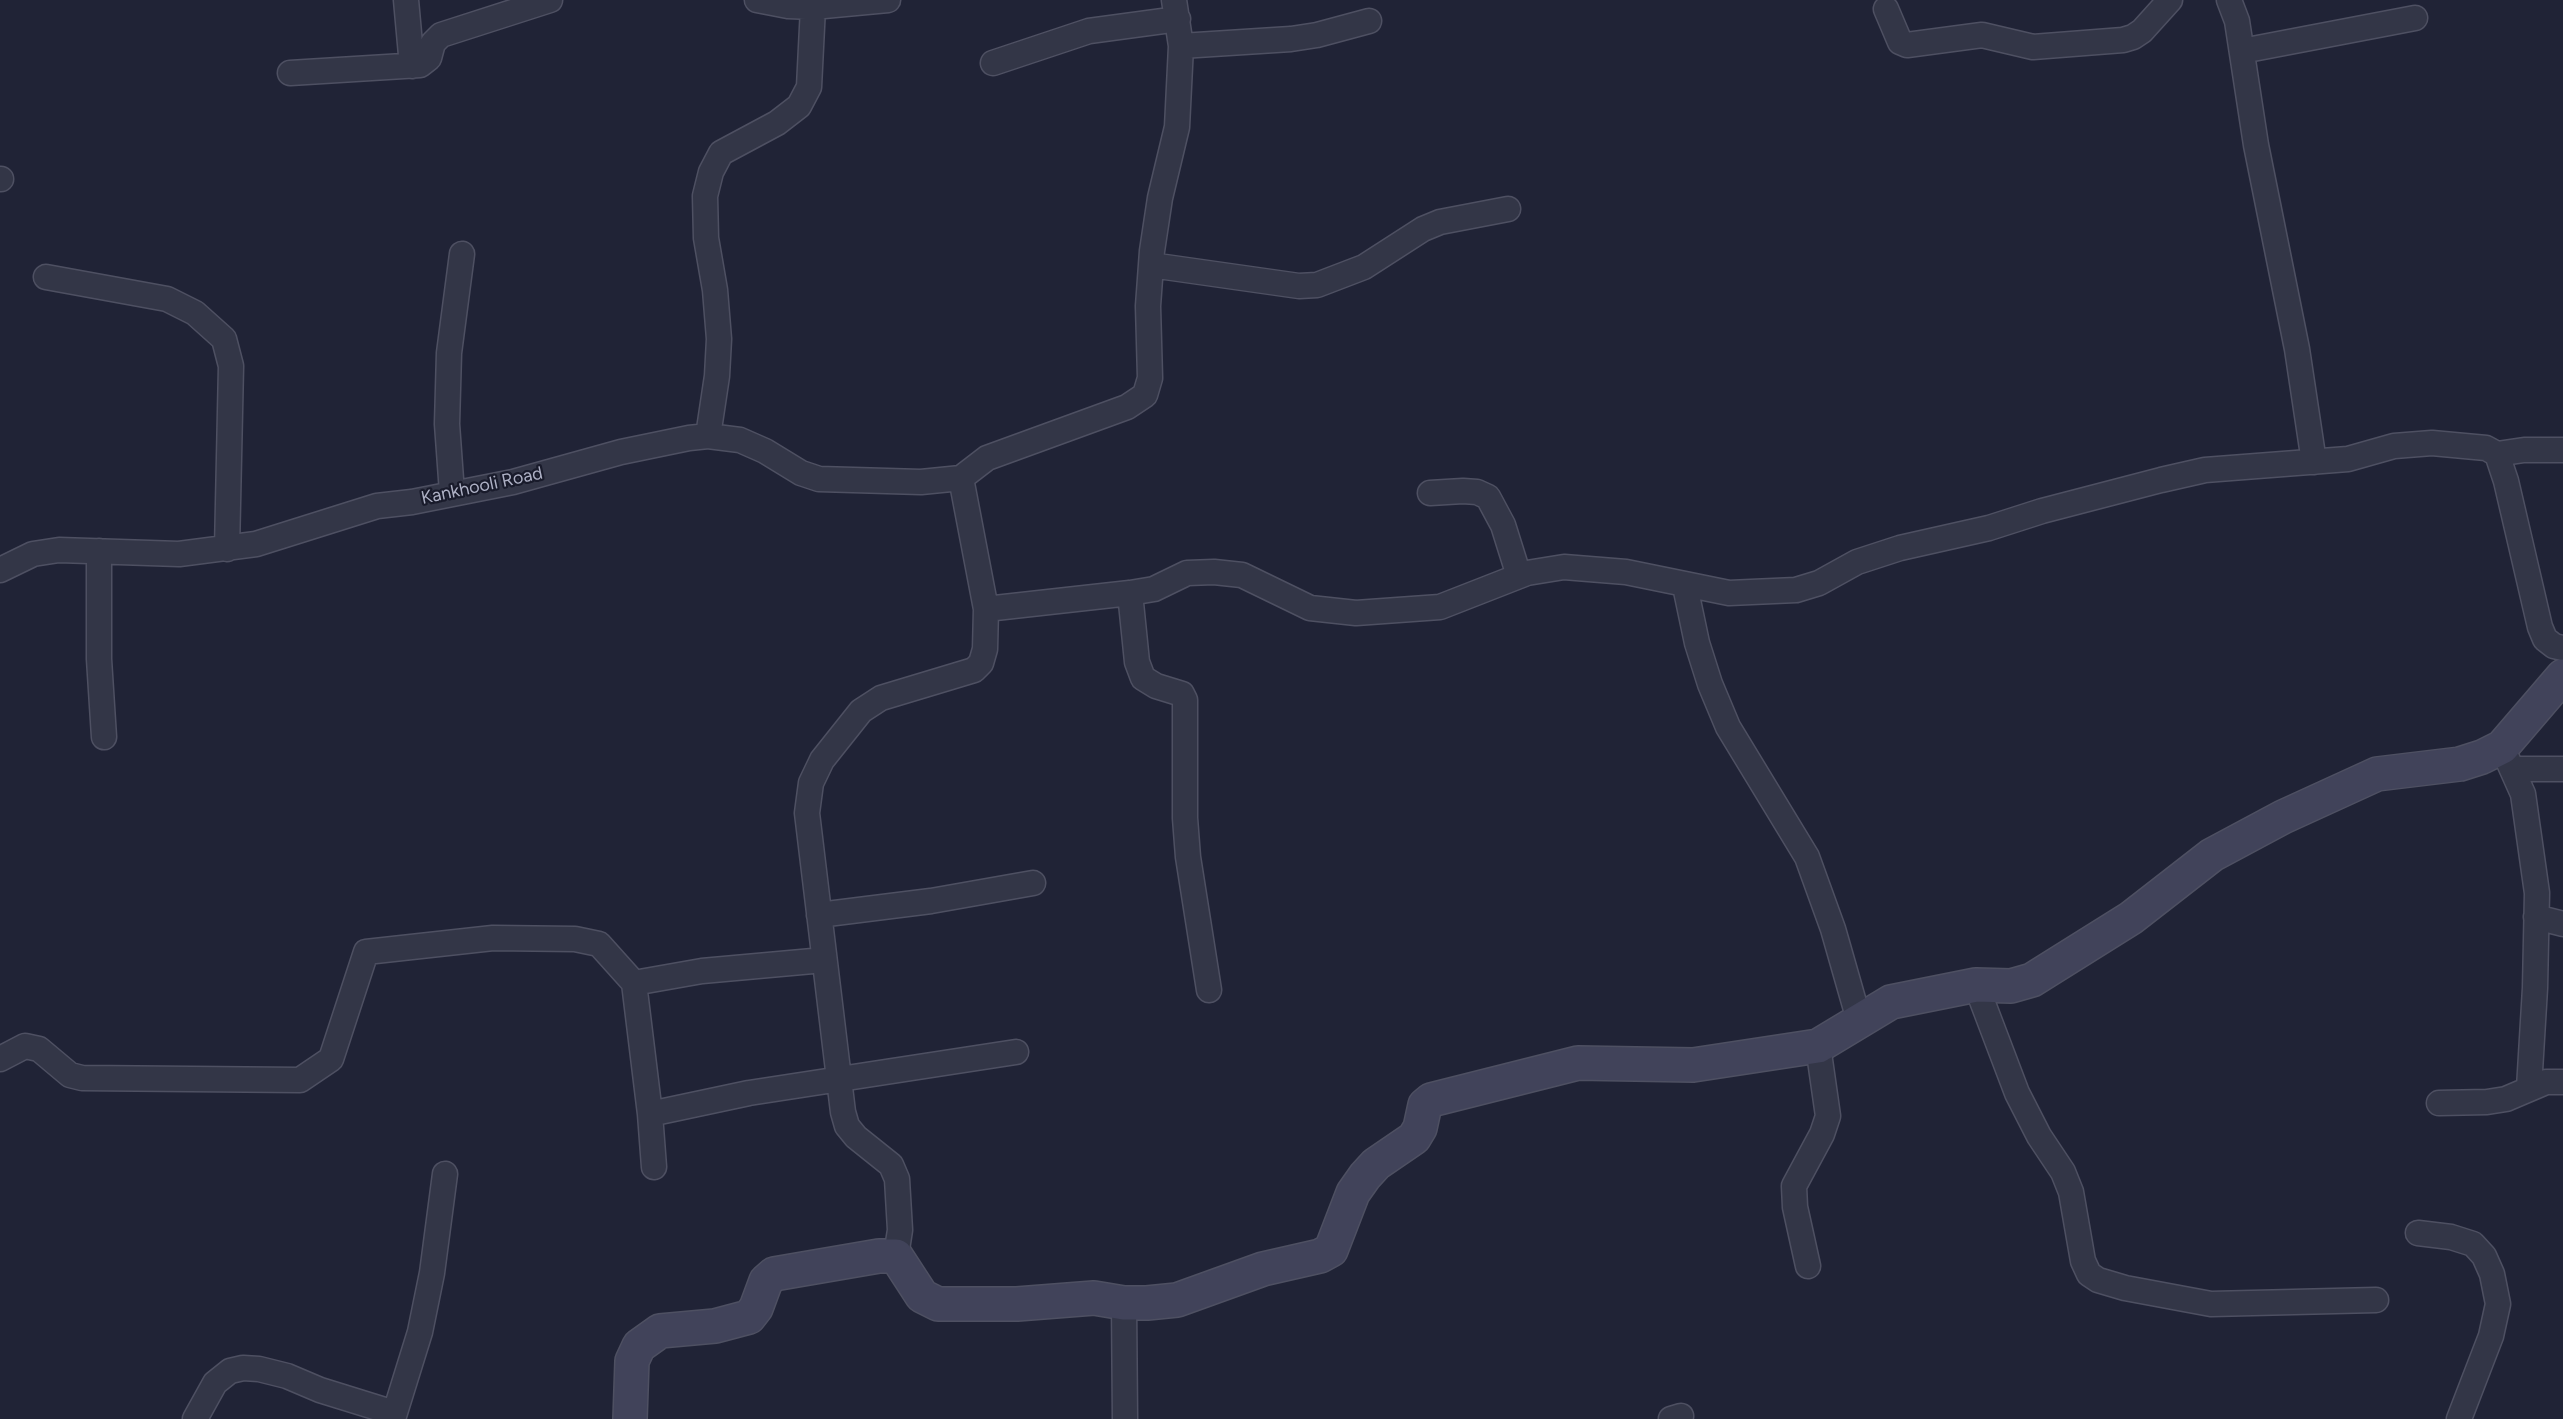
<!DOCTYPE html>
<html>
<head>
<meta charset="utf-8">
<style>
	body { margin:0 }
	canvas { display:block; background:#202336 }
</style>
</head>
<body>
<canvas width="2563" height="1419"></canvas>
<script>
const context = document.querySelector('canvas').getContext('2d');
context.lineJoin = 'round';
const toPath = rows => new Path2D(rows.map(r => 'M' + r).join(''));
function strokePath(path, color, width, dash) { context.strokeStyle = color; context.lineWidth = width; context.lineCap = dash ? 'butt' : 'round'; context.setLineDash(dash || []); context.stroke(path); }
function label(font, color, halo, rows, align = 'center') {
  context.font = font + ' Figtree,sans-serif'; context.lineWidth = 4.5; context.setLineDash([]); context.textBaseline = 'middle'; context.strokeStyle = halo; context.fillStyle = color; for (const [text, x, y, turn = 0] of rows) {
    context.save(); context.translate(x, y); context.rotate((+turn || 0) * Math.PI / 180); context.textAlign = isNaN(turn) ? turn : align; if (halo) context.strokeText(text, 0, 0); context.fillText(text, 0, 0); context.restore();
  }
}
const street = toPath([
	[406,0,412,66],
	[757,0,788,6,813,7,888,0],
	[2229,0,2237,21,2256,145,2297,349,2314,462],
	[1886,9,1900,42,1907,45,1982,35,2033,47,2123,40,2133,37,2142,31,2170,0],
	[1181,46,1291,39,1317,35,1369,21],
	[2242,51,2415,18],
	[993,63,1089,31,1178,19],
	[290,73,420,65,429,58,433,43,441,35,550,0],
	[0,179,1,179],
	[1151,265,1299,286,1317,285,1364,267,1423,229,1440,222,1508,209],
	[46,277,167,299,195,313,224,339,231,366,227,549],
	[708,436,717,376,719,339,715,290,706,238,705,196,711,172,721,153,777,123,799,106,809,87,813,7],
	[2497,454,2524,450,2563,450],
	[961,478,987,458,1127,407,1145,395,1150,378,1148,306,1152,251,1160,198,1177,127,1181,46,1174,0],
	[961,478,986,609],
	[452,493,447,424,449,353,462,254],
	[1430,493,1463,491,1477,492,1488,497,1503,525,1519,576],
	[99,551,99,659,104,737],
	[0,570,33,554,59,550,179,554,256,544,377,506,412,502,513,482,621,452,689,438,708,436,740,440,765,451,801,473,819,479,921,482,961,478],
	[1685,586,1697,643,1710,684,1728,727,1807,857,1833,929,1859,1020],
	[1130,593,1137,662,1143,678,1156,686,1182,694,1185,700,1185,818,1188,857,1209,990],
	[2502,747,2523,794,2537,893,2535,988,2529,1088],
	[2512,769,2563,769],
	[819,915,931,901,1033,883],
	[2536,917,2563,924],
	[634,983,702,971,824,960],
	[1976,985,2017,1093,2039,1136,2063,1172,2071,1192,2083,1261,2089,1274,2098,1280,2125,1288,2211,1304,2376,1300],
	[0,1059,25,1046,39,1049,70,1075,82,1078,300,1080,331,1059,366,952,493,938,575,939,599,944,634,983,650,1114,654,1167],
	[2439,1103,2487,1102,2506,1099,2546,1082,2563,1082],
	[650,1114,749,1093,1016,1052],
	[2418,1233,2451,1237,2473,1244,2484,1256,2492,1274,2498,1304,2491,1336,2459,1419],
	[896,1256,900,1230,897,1179,891,1165,856,1137,847,1126,843,1112,807,813,811,783,822,760,861,711,881,698,974,670,981,663,985,649,986,609,1130,593,1154,589,1187,573,1214,572,1242,575,1310,608,1356,613,1440,607,1527,573,1564,567,1626,572,1729,593,1796,590,1819,583,1857,562,1900,548,1989,528,2042,511,2161,480,2205,470,2348,459,2394,446,2432,443,2486,448,2497,454,2506,481,2540,627,2545,639,2554,646,2563,648],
	[1808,1266,1795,1207,1794,1186,1822,1134,1828,1116,1818,1046],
	[1124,1303,1125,1419],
	[195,1419,215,1383,230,1371,243,1368,259,1369,287,1376,320,1390,394,1413],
	[393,1419,420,1332,432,1273,445,1174],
	[1671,1419,1681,1416]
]);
const secondary = toPath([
	[630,1419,632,1361,639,1346,660,1331,715,1326,749,1317,756,1308,766,1281,774,1274,879,1256,896,1256,922,1296,938,1304,1017,1304,1094,1298,1124,1303,1147,1303,1177,1300,1263,1269,1320,1256,1331,1250,1353,1193,1365,1176,1376,1164,1414,1138,1420,1128,1425,1105,1431,1100,1578,1063,1693,1065,1818,1046,1891,1002,1976,985,2011,986,2032,980,2131,918,2212,855,2283,817,2377,774,2460,764,2482,757,2502,747,2563,676]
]);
const streetNames = [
	["Kankhooli Road",482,486,-12]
];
strokePath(street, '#4e5062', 27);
strokePath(secondary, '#4e5062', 36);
strokePath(street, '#333647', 24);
strokePath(secondary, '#41435a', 33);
label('18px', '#adb0c4', '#191b2b', streetNames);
</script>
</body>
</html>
